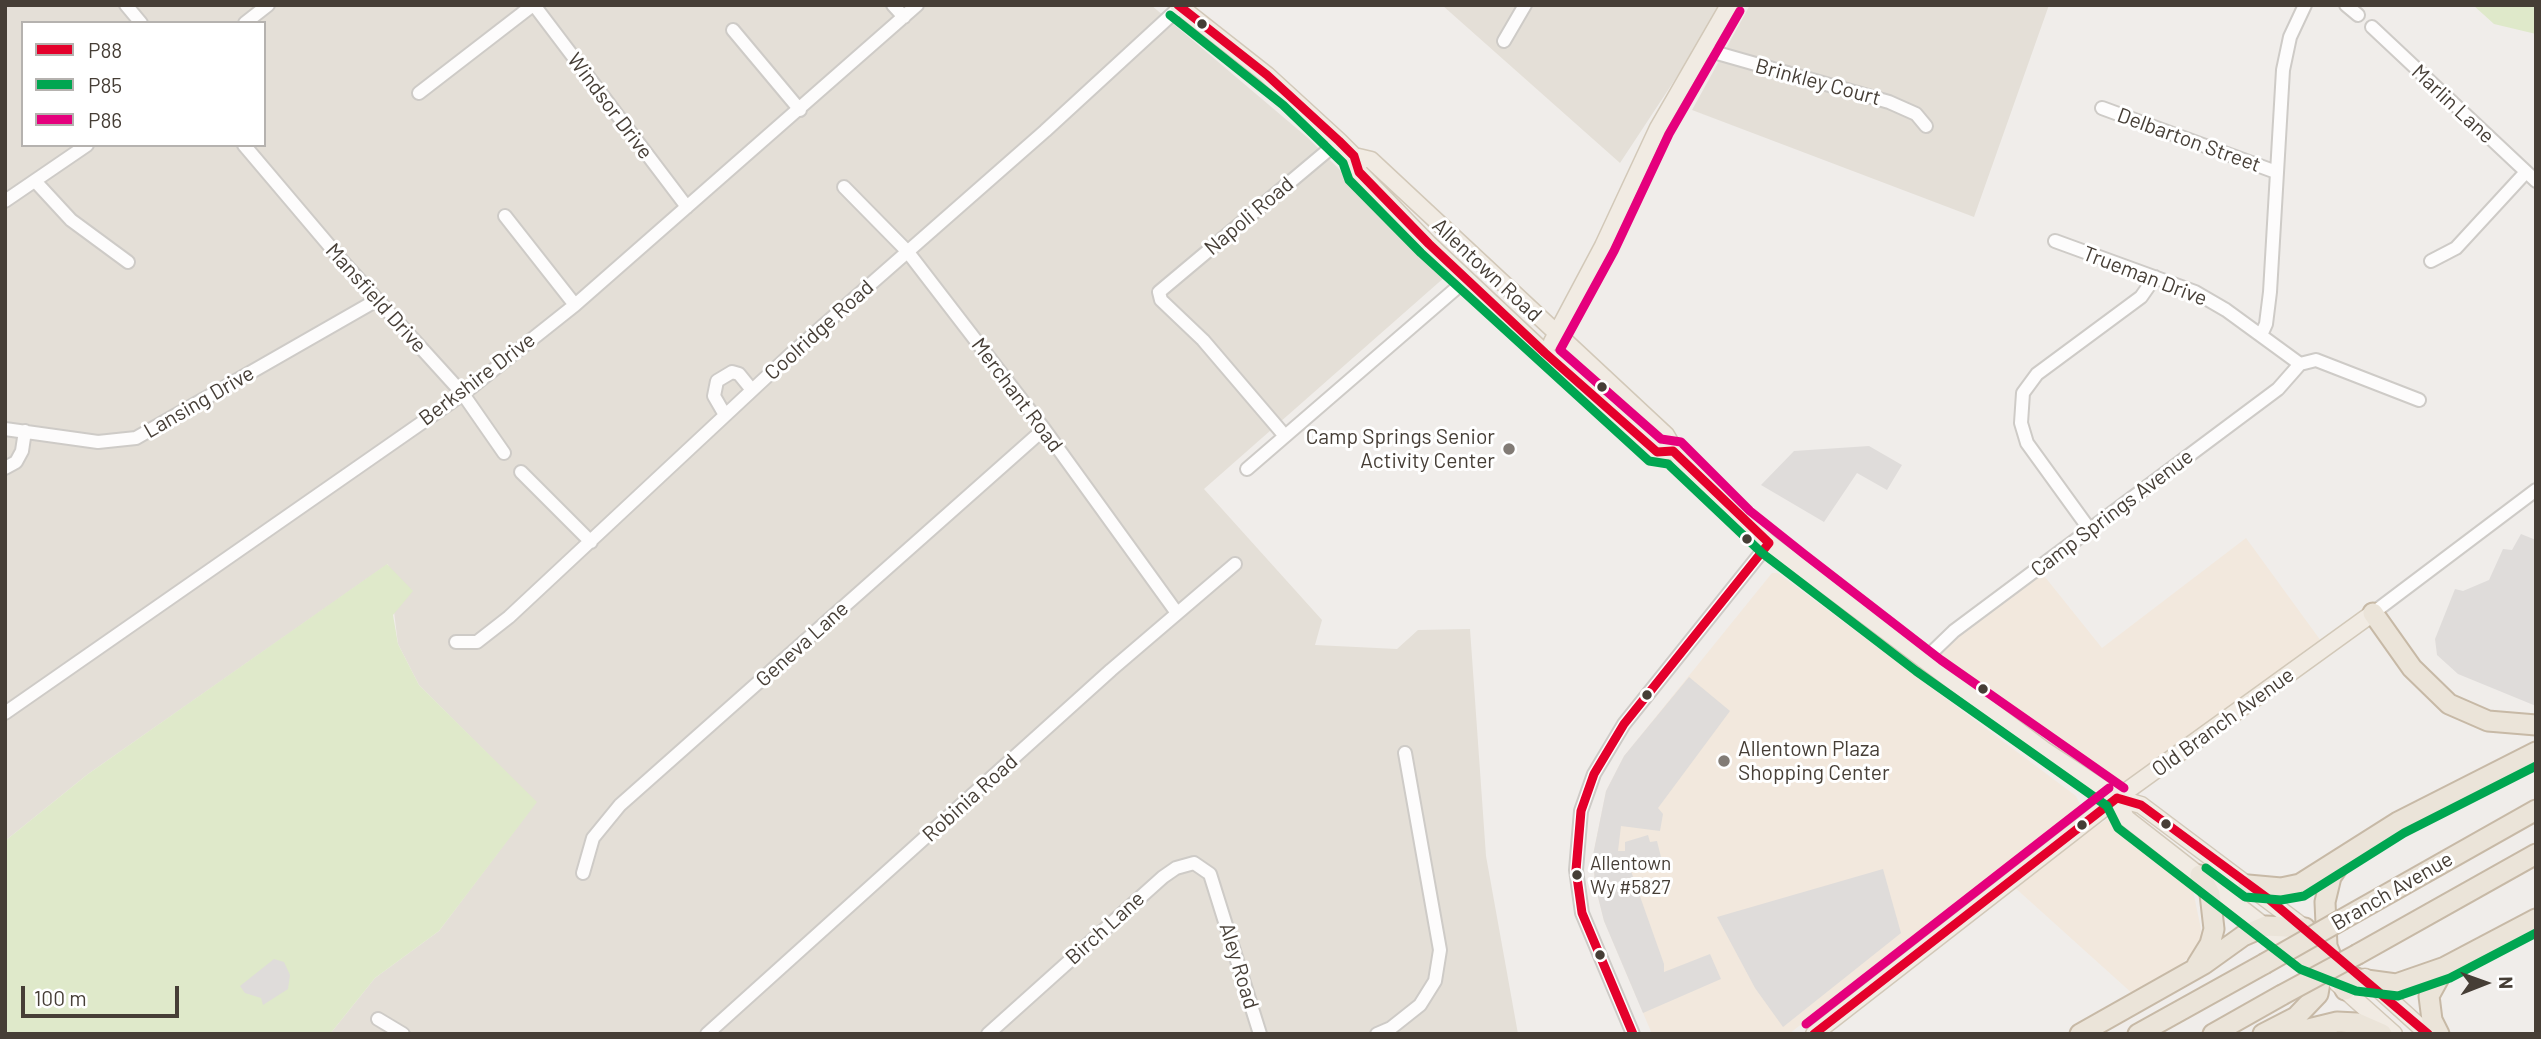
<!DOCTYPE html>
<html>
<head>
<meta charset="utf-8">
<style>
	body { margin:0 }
	#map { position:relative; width:2541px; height:1039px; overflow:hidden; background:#f0edea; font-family:Barlow,sans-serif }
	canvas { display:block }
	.frame { position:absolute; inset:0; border:7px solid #463e36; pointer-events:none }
	.legend { position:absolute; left:21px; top:21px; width:245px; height:126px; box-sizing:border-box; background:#fff; border:2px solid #b5b2af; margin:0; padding:9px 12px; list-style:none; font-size:21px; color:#463e36 }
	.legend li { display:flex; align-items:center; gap:14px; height:35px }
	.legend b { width:35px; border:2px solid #b5b2af }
	.north { position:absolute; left:2450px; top:948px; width:70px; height:70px; -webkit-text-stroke:5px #fff; paint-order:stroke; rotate:89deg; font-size:19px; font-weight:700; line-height:28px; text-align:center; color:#463e36 }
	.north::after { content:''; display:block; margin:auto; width:24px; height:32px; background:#463e36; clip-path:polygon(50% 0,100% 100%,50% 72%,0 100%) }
	.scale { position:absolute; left:21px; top:986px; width:158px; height:32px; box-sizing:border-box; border:4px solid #463e36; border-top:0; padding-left:9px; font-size:21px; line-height:24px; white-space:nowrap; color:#463e36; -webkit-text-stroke:5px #fff; paint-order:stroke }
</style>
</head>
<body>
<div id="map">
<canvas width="2541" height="1039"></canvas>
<div class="frame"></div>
<ul class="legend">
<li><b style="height:9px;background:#e4002b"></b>P88</li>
<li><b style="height:9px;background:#00a651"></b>P85</li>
<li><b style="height:9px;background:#e5007d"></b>P86</li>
</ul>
<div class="north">N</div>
<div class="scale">100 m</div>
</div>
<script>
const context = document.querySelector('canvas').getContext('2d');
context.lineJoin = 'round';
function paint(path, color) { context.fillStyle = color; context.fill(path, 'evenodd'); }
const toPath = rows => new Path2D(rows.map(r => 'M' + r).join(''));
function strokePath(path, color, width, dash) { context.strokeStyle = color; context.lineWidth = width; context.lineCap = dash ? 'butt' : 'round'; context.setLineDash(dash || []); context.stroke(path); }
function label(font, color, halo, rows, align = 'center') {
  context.font = font + ' Barlow,sans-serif'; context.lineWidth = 6; context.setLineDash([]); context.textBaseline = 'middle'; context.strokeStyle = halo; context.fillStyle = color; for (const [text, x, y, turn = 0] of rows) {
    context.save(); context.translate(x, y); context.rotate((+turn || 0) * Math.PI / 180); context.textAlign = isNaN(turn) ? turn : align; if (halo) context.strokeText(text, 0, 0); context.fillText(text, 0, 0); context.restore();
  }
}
const residential = toPath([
	[5,5,1151,5,1308,138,1446,276,1204,489,1322,620,1315,645,1397,649,1418,630,1470,629,1486,856,1518,1034,330,1034,375,978,439,931,536,802,419,685,398,644,388,564,88,774,5,841],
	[23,23,264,23,264,145,23,145],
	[1442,5,1724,5,1620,163],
	[1750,5,2049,5,1974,217,1692,110]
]);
const commercial = toPath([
	[2246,538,2321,641,2119,789,1939,661,1941,646,2041,572,2102,648],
	[1772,573,1778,573,2076,796,2082,809,2004,879,1936,928,1921,929,1789,1034,1652,1034,1604,921,1595,885,1593,855,1606,791,1624,756],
	[2113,815,2190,876,2201,929,2200,941,2191,955,2171,973,2134,995,2012,885]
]);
const green = toPath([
	[2473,5,2536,5,2536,34,2494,24],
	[387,564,413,591,393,615,398,644,419,685,537,802,439,931,375,978,330,1034,5,1034,5,841,88,774]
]);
const parking = toPath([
	[1869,446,1902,465,1887,490,1857,473,1824,522,1761,485,1794,451],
	[2521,534,2536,540,2536,706,2458,674,2437,655,2435,639,2455,589,2463,591,2489,580,2503,549,2512,550],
	[1689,677,1730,711,1658,808,1663,814,1660,831,1621,826,1618,851,1625,851,1625,842,1648,835,1650,842,1657,841,1662,861,1631,871,1664,964,1664,972,1710,954,1721,979,1643,1013,1604,921,1595,885,1593,855,1606,791,1624,756],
	[1883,869,1901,933,1783,1027,1755,988,1717,917],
	[274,959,284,962,290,975,288,989,263,1005,261,998,245,993,240,986]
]);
const minor = toPath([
	[126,5,141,23],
	[534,5,687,207],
	[893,5,904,17],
	[2346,5,2358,15],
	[245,23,268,5],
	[2372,27,2536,181],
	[733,30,800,110],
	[1504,41,1525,5],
	[1703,49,1889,102,1916,114,1926,126],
	[419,93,533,5],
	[2102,108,2276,172],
	[244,145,344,263,463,394,504,453],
	[35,181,71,220,128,262],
	[844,187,907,251,1044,429,1177,613],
	[5,201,87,145],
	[505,216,575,305],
	[2055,241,2195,292,2226,310,2300,364,2316,360,2419,400],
	[2431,261,2456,248,2526,172],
	[2261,335,2266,324,2270,292,2283,70,2290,37,2305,5],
	[725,415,714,396,717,381,732,372,739,374,752,390],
	[5,429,98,442,136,438,377,300],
	[1285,436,1203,340,1161,300,1159,292,1339,141],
	[5,468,16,462,22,451,25,431],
	[1247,469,1467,279],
	[521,472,591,542],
	[2090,530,2027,443,2021,423,2023,393,2037,374,2141,297,2155,277],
	[2373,613,2536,490],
	[456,642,477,642,509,617,791,354,1045,131,1180,7],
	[1923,661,1954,631,2278,389,2300,364],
	[5,713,463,394,575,305,917,5],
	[583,873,593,838,620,805,1044,429],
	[378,1019,403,1034],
	[707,1034,1111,670,1235,564],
	[988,1034,1163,877,1176,868,1194,863,1210,874,1260,1034],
	[1377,1034,1391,1028,1420,1005,1435,981,1440,950,1405,753],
	[1633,1034,1582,913,1576,870,1581,811,1594,774,1624,724,1769,543]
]);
const major = toPath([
	[1178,5,1267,75,1339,141,1354,156,1359,172,1429,244,1545,353,1657,452,1673,451],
	[1354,156,1371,160,1666,435,1680,459,1769,543,2044,750,2117,798,2141,805,2310,932],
	[1552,342,1603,246,1658,128,1729,5],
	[2117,798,2126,818,2300,954],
	[2365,977,2428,1034],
	[2337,983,2394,1034],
	[1814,1034,2117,798,2373,613]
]);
const highway = toPath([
	[2373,613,2412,668,2449,704,2488,721,2536,725],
	[2343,859,2331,877,2325,902,2327,946,2345,990],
	[2248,885,2281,888,2300,884,2398,822,2536,752],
	[2343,919,2536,810],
	[2358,954,2536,854],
	[2307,959,2359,979,2396,984,2445,967,2536,919],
	[2197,965,2210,944,2214,929,2210,894,2200,875],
	[2080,1034,2204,964,2243,936,2266,926,2305,928,2320,950,2323,965,2318,994,2296,1017,2263,1034],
	[2138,1034,2264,964],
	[2213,1034,2282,995],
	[2288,1034,2337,1022,2357,1023,2382,1034],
	[2439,1034,2432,1020,2429,996,2445,967]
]);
const highwayBridge = toPath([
	[2264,964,2343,919],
	[2282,995,2358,954]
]);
const bus1 = toPath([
	[1178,5,1267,75,1339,141,1354,156,1359,172,1429,244,1545,353,1657,452,1673,451,1769,543],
	[2117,798,2141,805,2270,900,2428,1034],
	[1633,1034,1582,913,1576,870,1581,811,1594,774,1624,724,1769,543],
	[1814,1034,2117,798]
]);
const bus2 = toPath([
	[1170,15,1283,105,1343,163,1349,180,1421,253,1649,461,1668,464,1762,553,1916,671,2107,806,2118,828,2300,969,2356,991,2398,996,2450,978,2536,933],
	[2206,868,2245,897,2281,900,2304,896,2404,833,2536,766]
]);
const bus3 = toPath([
	[1740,11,1669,134,1614,251,1560,350,1661,439,1681,442,1750,511,1804,554,1941,660,2124,788],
	[1806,1024,2109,788]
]);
const markers = [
	[1202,24,6,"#463e36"],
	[1602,387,6,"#463e36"],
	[1509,449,7,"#827b75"],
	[1747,539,6,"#463e36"],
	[1983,689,6,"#463e36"],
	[1647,695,6,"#463e36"],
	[1724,761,7,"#827b75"],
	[2166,824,6,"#463e36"],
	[2082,825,6,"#463e36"],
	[1577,875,6,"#463e36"],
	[1600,955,6,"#463e36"]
];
const busNames = [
	["Allentown",1590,864],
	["Wy #5827",1590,888]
];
const streetNames = [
	["Brinkley Court",1818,82,15],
	["Marlin Lane",2453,104,43],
	["Windsor Drive",610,106,53],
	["Delbarton Street",2189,140,20],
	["Napoli Road",1249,216,-40],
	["Allentown Road",1487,270,43],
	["Trueman Drive",2145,276,21],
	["Mansfield Drive",376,298,48],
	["Coolridge Road",819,330,-42],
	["Berkshire Drive",477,379,-37],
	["Merchant Road",1017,395,53],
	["Lansing Drive",199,402,-30],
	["Camp Springs Avenue",2112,513,-37],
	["Geneva Lane",802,644,-42],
	["Old Branch Avenue",2223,722,-36],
	["Robinia Road",970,798,-42],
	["Branch Avenue",2392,891,-30],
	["Birch Lane",1105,928,-42],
	["Aley Road",1239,966,73]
];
const poiNames = [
	["Camp Springs Senior",1495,437],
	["Activity Center",1495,461],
	["Allentown Plaza",1738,749,"left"],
	["Shopping Center",1738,773,"left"]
];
paint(residential, '#e4dfd7');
paint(commercial, '#f2e8dd');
paint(green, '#dfe9ca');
paint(parking, '#dfdcda');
strokePath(minor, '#cecbc7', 16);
strokePath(major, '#d2c8b8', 19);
strokePath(highway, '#c7b9a6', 23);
strokePath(minor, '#fdfcfc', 12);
strokePath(major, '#f1ebe3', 16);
strokePath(highway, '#ebe4d9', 19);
strokePath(highwayBridge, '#c7b9a6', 23, []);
strokePath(highwayBridge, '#ebe4d9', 19);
strokePath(bus1, '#e4002b', 9);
strokePath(bus2, '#00a651', 9);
strokePath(bus3, '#e5007d', 9);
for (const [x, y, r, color] of markers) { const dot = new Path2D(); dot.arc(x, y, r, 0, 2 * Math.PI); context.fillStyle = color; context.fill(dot); strokePath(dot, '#fff', 2.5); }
label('19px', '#463e36', '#fff', busNames, 'left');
label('21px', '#463e36', '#fff', streetNames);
label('21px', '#463e36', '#fff', poiNames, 'right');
</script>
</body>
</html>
